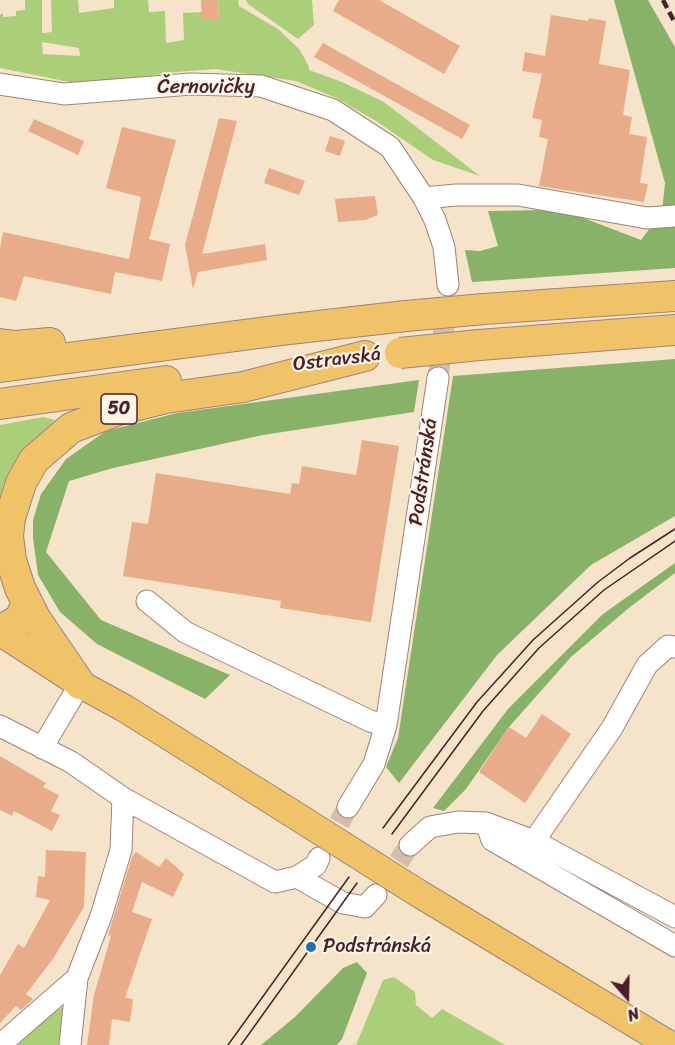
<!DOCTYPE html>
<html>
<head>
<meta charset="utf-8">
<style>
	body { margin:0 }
	#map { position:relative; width:675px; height:1045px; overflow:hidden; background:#f6e4ca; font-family:Sriracha,sans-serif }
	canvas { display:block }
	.north { position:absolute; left:597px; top:967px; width:60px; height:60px; -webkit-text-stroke:4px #fcf5e5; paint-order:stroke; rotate:160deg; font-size:16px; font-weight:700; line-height:24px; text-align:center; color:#4a1f2b }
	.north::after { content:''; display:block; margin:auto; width:21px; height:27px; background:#4a1f2b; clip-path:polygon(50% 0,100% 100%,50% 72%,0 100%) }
</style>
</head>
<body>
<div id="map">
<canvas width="675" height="1045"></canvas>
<div class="north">N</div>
</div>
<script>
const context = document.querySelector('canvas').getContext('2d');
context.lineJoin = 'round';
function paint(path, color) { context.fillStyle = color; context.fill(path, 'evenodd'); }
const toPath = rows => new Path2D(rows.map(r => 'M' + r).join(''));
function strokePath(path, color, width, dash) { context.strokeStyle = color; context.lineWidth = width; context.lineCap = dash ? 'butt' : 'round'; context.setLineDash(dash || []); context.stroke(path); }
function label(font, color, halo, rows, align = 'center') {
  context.font = font + ' Sriracha,sans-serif'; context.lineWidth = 4.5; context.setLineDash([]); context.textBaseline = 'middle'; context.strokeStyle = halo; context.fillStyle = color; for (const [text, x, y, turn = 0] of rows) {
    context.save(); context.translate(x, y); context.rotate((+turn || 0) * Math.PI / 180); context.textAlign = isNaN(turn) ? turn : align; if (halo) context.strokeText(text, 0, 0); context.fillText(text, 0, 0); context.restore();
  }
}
const green = toPath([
	[25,0,42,0,42,33,43,33,52,32,51,0,78,0,79,13,114,8,114,0,148,0,149,12,165,11,166,43,184,40,183,13,202,12,202,20,219,18,218,0,238,0,239,6,278,29,300,50,309,67,309,70,342,82,384,102,480,176,433,160,376,121,336,98,296,81,215,69,177,72,94,83,74,83,0,68,0,15,3,13,3,17,16,16,16,11,25,10],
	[42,42,79,48,80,56,43,54],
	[246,0,312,0,314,25,298,39,248,4],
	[43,417,55,420,25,451,0,504,0,425],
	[394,977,415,992,416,1005,432,1018,442,1009,505,1045,356,1045,383,980],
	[63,1008,66,1013,64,1045,13,1045,56,1009]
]);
const forest = toPath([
	[614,0,648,0,675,47,675,268,472,282,465,250,480,251,498,246,488,211,549,210,573,214,641,240,662,212,665,183],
	[675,359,675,516,591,565,497,655,399,783,386,767,398,738,453,376],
	[419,380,414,412,263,435,113,468,69,481,46,552,101,620,230,675,205,699,97,644,60,612,38,575,33,538,33,520,41,494,66,459,106,431,177,413],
	[675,563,675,573,630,607,571,657,509,727,466,789,444,811,433,808,508,709,603,614],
	[357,962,367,973,342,1039,337,1045,261,1045,295,1017,343,968]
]);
const building = toPath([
	[201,0,218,0,219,19,202,20],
	[339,0,379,0,460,46,444,74,333,11],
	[551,15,588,21,589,18,606,21,599,64,630,70,623,115,632,117,629,134,647,137,640,183,648,184,644,202,539,186,548,139,539,137,542,120,532,118,542,74,522,71,525,52,545,56],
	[323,43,470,125,462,139,314,57],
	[219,118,237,121,202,254,265,244,267,260,198,272,193,289,185,245],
	[34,119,84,141,78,155,28,131],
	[122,127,176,140,149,239,170,244,162,281,115,272,111,294,24,276,16,301,0,297,0,249,3,232,129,259,141,197,106,188],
	[330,136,345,141,340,156,325,151],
	[269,168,305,181,299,195,264,183],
	[375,196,378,215,365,220,338,222,335,199],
	[362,440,399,446,371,622,280,608,281,601,123,576,132,522,148,524,156,473,290,494,292,483,299,484,302,466,356,475],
	[542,714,571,734,525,803,479,772,509,727,526,738],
	[0,756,46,783,43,787,59,795,51,811,60,815,52,831,14,811,12,816,0,810],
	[46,850,86,852,84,907,53,959,26,994,33,999,21,1010,16,1006,0,1023,0,975,18,944,24,948,50,900,36,897,38,876,45,877],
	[136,852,159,867,166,858,184,874,173,897,142,882,132,912,152,919,125,998,133,999,130,1022,112,1019,109,1045,87,1045,94,995,111,936,108,935,132,857]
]);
const minorTunnel = toPath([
	[438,378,447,301],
	[324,850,348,807],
	[381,887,410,845]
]);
const minor = toPath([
	[0,84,64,94,191,84,261,86,333,110,390,147,424,198,435,220,444,247,448,285],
	[424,198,456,195,518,195,647,218,675,216],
	[147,601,185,632,370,721,386,725],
	[0,726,71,762,123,798,275,882,297,877,316,865,319,858],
	[42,748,80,684],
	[348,807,374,764,386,725,438,378],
	[486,823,492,840,675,946],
	[534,841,612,728,647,665,668,646,675,647],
	[410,845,430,827,458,822,486,823,534,841,675,917],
	[297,877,343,903,365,907,376,895],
	[0,1045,77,978,101,916,121,850,123,798],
	[70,1045,77,978]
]);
const major = toPath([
	[0,632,80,684,124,708,290,812],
	[418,893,670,1045]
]);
const highway = toPath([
	[484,309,675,296],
	[0,344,15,346,50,343],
	[479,345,675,330],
	[0,367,282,330,406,316],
	[0,404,166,381],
	[0,631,20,619,27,602],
	[80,684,35,618,20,588,11,560,8,536,10,518,21,483,34,460,71,428,118,410,166,398,243,387,365,356]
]);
const tram = toPath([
	[383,828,477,702,533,640,598,582,630,558,675,529],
	[392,834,483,711,539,648,604,590,675,541],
	[228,1045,349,877],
	[241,1045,357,883]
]);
const rail = toPath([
	[663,0,675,23]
]);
const majorBridge = toPath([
	[290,812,418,893]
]);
const highwayBridge = toPath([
	[406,316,484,309],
	[400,353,479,345]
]);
const markers = [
	[311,947,6,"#1f6fb2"]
];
const shields = [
	[119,409,36]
];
const shieldNames = [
	["50",119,409]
];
const streetNames = [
	["Černovičky",206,88],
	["Ostravská",337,360,-7],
	["Podstránská",424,472,-82]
];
const poiNames = [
	["Podstránská",323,947]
];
paint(green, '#abcf78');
paint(forest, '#88b268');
paint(building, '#e8ac8a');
strokePath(minorTunnel, '#d4bdaa', 21, [21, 10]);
strokePath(minor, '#a0827a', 23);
strokePath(major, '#a0827a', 29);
strokePath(highway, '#a0827a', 32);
strokePath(minor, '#fff', 21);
strokePath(major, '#f0c369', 27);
strokePath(highway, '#f0c369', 30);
strokePath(tram, '#4a1f2b', 1.5);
strokePath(rail, '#4a1f2b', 4.5, [9, 4.5]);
strokePath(majorBridge, '#a0827a', 29, []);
strokePath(highwayBridge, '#a0827a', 32, []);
strokePath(majorBridge, '#f0c369', 27);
strokePath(highwayBridge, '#f0c369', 30);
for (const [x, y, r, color] of markers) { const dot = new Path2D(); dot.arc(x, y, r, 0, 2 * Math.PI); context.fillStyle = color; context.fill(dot); strokePath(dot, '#fcf5e5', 2); }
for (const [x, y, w] of shields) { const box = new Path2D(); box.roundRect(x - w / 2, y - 15, w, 30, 4.5); context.fillStyle = '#fcf5e5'; context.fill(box); strokePath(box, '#4a1f2b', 1.5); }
label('bold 18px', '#4a1f2b', null, shieldNames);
label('20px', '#4a1f2b', '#fcf5e5', streetNames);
label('20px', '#4a1f2b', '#fcf5e5', poiNames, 'left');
</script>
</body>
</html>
